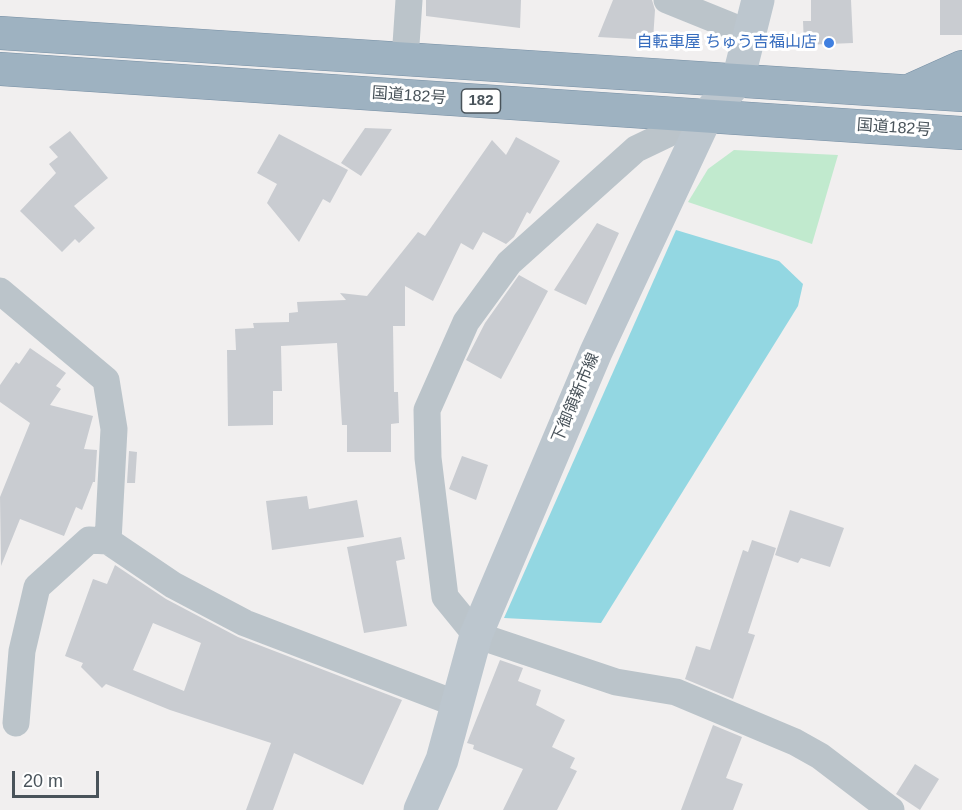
<!DOCTYPE html>
<html>
<head>
<meta charset="utf-8">
<style>
	body { margin:0 }
	#map { position:relative; width:962px; height:810px; overflow:hidden; background:#f1efef; font-family:Helvetica,sans-serif }
	canvas { display:block }
	.scale { position:absolute; left:12px; top:771px; width:87px; height:27px; box-sizing:border-box; border:3px solid #49535a; border-top:0; padding-left:8px; font-size:18px; line-height:21px; white-space:nowrap; color:#49535a; -webkit-text-stroke:4px #fff; paint-order:stroke }
</style>
</head>
<body>
<div id="map">
<canvas width="962" height="810"></canvas>
<div class="scale">20 m</div>
</div>
<script>
const context = document.querySelector('canvas').getContext('2d');
context.lineJoin = 'round';
function paint(path, color) { context.fillStyle = color; context.fill(path, 'evenodd'); }
const toPath = rows => new Path2D(rows.map(r => 'M' + r).join(''));
function strokePath(path, color, width, dash) { context.strokeStyle = color; context.lineWidth = width; context.lineCap = dash ? 'butt' : 'round'; context.setLineDash(dash || []); context.stroke(path); }
function label(font, color, halo, rows, align = 'center') {
  context.font = font + ' Helvetica,"Noto Sans JP",sans-serif'; context.lineWidth = 6; context.setLineDash([]); context.textBaseline = 'middle'; context.strokeStyle = halo; context.fillStyle = color; for (const [text, x, y, turn = 0] of rows) {
    context.save(); context.translate(x, y); context.rotate((+turn || 0) * Math.PI / 180); context.textAlign = isNaN(turn) ? turn : align; if (halo) context.strokeText(text, 0, 0); context.fillText(text, 0, 0); context.restore();
  }
}
const green = toPath([
	[734,150,838,155,812,244,688,202,708,169]
]);
const water = toPath([
	[676,230,779,261,803,284,798,306,601,623,504,618]
]);
const building = toPath([
	[426,0,521,0,520,28,426,16],
	[613,0,652,0,655,10,653,40,598,37],
	[811,0,851,0,853,43,804,45,803,21,811,21],
	[940,0,962,0,962,35,940,35],
	[365,128,392,129,361,176,341,163],
	[70,131,108,178,74,206,95,228,79,243,75,239,62,252,20,211,56,173,49,164,58,157,49,147],
	[279,134,348,170,330,203,323,199,299,242,267,203,277,184,257,173],
	[516,137,560,161,530,214,527,212,514,237,506,244,483,232,473,250,461,243,433,301,405,286,405,326,393,326,394,392,398,392,399,423,391,424,391,452,347,452,347,425,342,425,337,343,281,346,282,391,273,391,273,425,228,426,227,350,236,350,235,329,254,328,253,323,289,322,289,313,298,312,297,302,346,300,340,293,367,296,418,232,425,236,492,140,506,155],
	[597,223,619,233,586,305,554,290],
	[519,275,548,291,501,379,466,360,485,323],
	[30,348,66,373,56,386,61,389,50,405,93,416,84,449,97,450,95,482,93,482,82,510,76,507,64,536,20,519,1,566,0,497,30,423,0,402,0,385,16,362,19,364],
	[129,451,137,452,135,483,127,483],
	[462,456,488,465,476,500,449,489],
	[307,496,309,509,357,500,364,537,272,550,266,501],
	[790,510,844,528,830,567,801,558,798,563,775,555],
	[401,537,405,559,396,561,407,626,364,633,347,547],
	[752,540,776,548,748,633,755,635,733,699,685,679,696,646,710,650,743,550,748,552],
	[115,565,166,599,238,637,402,700,363,785,294,753,273,810,246,810,271,743,170,710,106,684,102,688,81,667,83,663,65,656,93,579,107,584],
	[153,623,201,643,184,691,133,670],
	[500,660,523,668,518,681,541,690,536,705,565,720,552,747,575,758,570,768,577,771,557,810,503,810,523,769,473,749,474,745,467,743],
	[713,725,742,737,726,778,743,784,733,810,681,810],
	[915,764,939,779,920,810,896,794]
]);
const minor = toPath([
	[667,0,751,34],
	[405,59,409,0],
	[707,115,636,149,509,263,466,322,427,410,428,458,445,597,476,635,616,682,676,692,795,742,820,756,891,810],
	[0,291,106,380,114,429,108,541],
	[16,723,22,651,37,587,89,540,108,541,173,585,245,623,457,704]
]);
const secondary = toPath([
	[420,810,442,760,476,635,596,352,707,115,738,80,758,0]
]);
const trunk = toPath([
	[0,33,962,95],
	[0,69,962,133],
	[913,89,962,67]
]);
const markers = [
	[829,43,6,"#3f7fe0"]
];
const shields = [
	[481,101,39]
];
const shieldNames = [
	["182",481,101]
];
const shopNames = [
	["自転車屋 ちゅう吉福山店",817,43]
];
const streetNames = [
	["国道182号",409,96,4],
	["国道182号",894,128,4],
	["下御領新市線",576,398,-67]
];
paint(green, '#c1eace');
paint(water, '#93d7e2');
paint(building, '#c9ccd1');
strokePath(trunk, '#778fa4', 34);
strokePath(minor, '#bbc4ca', 27);
strokePath(secondary, '#bcc6ce', 33);
strokePath(trunk, '#9eb2c1', 33);
for (const [x, y, r, color] of markers) { const dot = new Path2D(); dot.arc(x, y, r, 0, 2 * Math.PI); context.fillStyle = color; context.fill(dot); strokePath(dot, '#fff', 2); }
for (const [x, y, w] of shields) { const box = new Path2D(); box.roundRect(x - w / 2, y - 12, w, 24, 4.5); context.fillStyle = '#fff'; context.fill(box); strokePath(box, '#49535a', 1.5); }
label('bold 15px', '#49535a', null, shieldNames);
label('16px', '#366cbe', '#fff', shopNames, 'right');
label('16px', '#49535a', '#fff', streetNames);
</script>
</body>
</html>
